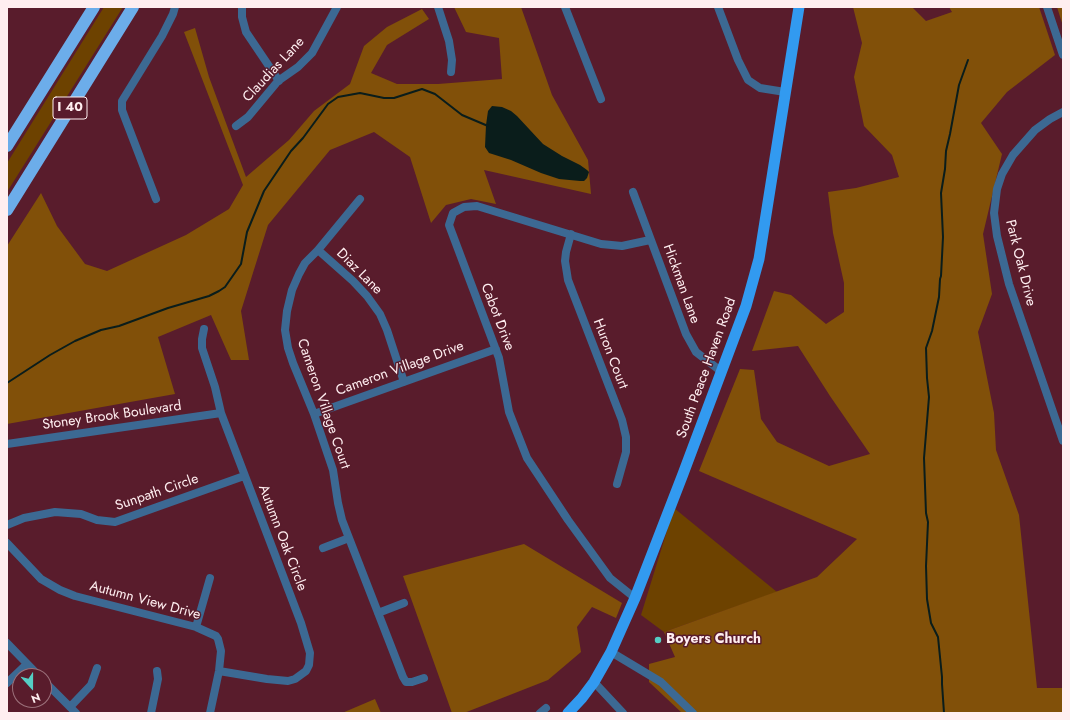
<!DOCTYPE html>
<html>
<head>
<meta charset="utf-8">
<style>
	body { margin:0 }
	#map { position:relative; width:1070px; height:720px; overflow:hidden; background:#591c2c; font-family:Jost,sans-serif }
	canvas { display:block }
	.frame { position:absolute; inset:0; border:8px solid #ffeef0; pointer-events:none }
	.north { position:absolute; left:12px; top:668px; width:40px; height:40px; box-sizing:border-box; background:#591c2c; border:1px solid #9b707a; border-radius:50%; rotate:159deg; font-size:11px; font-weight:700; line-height:16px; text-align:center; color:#ffeef0 }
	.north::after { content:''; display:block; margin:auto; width:14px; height:18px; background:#55cec4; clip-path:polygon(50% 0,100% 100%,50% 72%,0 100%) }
</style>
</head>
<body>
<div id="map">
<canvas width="1070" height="720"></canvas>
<div class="frame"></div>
<div class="north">N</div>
</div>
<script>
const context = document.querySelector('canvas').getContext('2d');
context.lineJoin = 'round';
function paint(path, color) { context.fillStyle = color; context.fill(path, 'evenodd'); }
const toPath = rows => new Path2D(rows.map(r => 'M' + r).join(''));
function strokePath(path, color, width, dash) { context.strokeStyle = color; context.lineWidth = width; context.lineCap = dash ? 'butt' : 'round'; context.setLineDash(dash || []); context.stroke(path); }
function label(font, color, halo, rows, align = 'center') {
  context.font = font + ' Jost,sans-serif'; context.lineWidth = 3; context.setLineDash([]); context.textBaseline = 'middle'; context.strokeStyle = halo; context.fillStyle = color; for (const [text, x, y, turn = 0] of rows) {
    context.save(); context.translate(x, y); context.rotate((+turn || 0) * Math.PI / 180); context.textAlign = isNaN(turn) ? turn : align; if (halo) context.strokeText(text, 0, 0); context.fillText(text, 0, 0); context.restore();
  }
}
const green = toPath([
	[104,7,123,7,7,192,7,163],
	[674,508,777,592,664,632,641,615]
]);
const forest = toPath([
	[454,7,521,7,552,95,588,160,591,194,484,170,496,204,471,199,446,205,431,223,410,157,374,132,330,150,268,225,241,311,249,360,231,360,211,315,158,337,175,394,7,424,7,246,41,193,57,226,85,264,107,271,186,235,229,209,243,185,184,32,195,28,209,77,246,177,289,140,314,111,350,84,364,46,387,27,422,9,429,19,387,45,371,73,397,84,438,84,502,79,499,38,466,32],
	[853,7,912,7,926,21,952,12,949,7,1039,7,1055,55,1007,92,981,123,1002,154,983,234,992,294,978,332,994,413,996,450,1019,515,1037,688,1063,688,1063,713,682,713,649,682,649,664,675,657,664,632,817,577,857,539,699,471,740,369,754,370,761,419,777,442,829,466,870,454,830,396,798,346,752,351,774,291,791,295,826,324,844,312,844,283,833,233,828,192,856,188,899,177,892,155,864,126,854,77,862,43],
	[1057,7,1063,7,1063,26],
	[524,544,622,603,616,618,592,607,577,627,581,652,548,680,464,713,452,713,403,576],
	[375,699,381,713,342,713]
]);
const water = toPath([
	[492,106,502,107,511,111,517,116,543,144,562,156,580,165,587,170,589,172,587,178,584,181,580,181,559,179,541,173,511,160,489,153,485,147,486,125,488,111]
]);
const stream = toPath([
	[7,383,50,355,75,341,101,330,119,326,168,308,209,296,219,291,225,287,241,264,247,232,264,191,291,151,303,138,328,104,338,97,360,93,384,98,394,98,422,89,435,94,462,115,488,126],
	[944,713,942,684,942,677,938,637,931,623,927,599,926,566,928,522,926,513,924,458,929,397,927,378,926,348,932,331,939,297,940,279,941,276,943,237,941,193,945,169,946,151,950,134,959,85,968,60]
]);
const minor = toPath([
	[242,7,242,17,246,32,279,81],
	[438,7,449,41,452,60,451,72],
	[565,7,601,99],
	[718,7,738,60,748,80,760,88,785,92],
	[1047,7,1063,55],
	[1063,112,1050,119,1035,130,1013,155,1002,174,997,189,994,213,997,236,1009,284,1063,441],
	[236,126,248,117,278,81,298,67,312,53,337,7],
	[633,192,686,334,696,352,722,372],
	[156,199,125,118,122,110,122,101,162,36,173,14,175,7],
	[360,199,318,250,305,263,299,274,292,290,287,311,285,330,288,348,293,363,314,414,333,470,338,503,342,520,403,677,406,682,412,682,424,678],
	[571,234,566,252,565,261,568,280,622,420,626,437,626,452,617,484],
	[318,250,353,281,367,296,380,314,387,330,404,382],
	[204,329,202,339,202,348,215,387,221,413,301,623,310,653,309,665,306,671,295,679,288,681,267,679,219,671],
	[314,414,496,349],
	[7,444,221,413],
	[7,525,24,518,55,512,81,514,97,520,115,522,244,476],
	[7,543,41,579,60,590,75,596,196,627,216,636,218,639,221,651,219,671,210,713],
	[323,548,349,538],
	[635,598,610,578,568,520,527,458,509,412,499,358,449,225,453,213,464,207,477,206,601,244,622,246,650,240],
	[378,613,404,603],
	[196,627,210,578],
	[7,643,39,676],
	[611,652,661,682,693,713],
	[44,681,76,713],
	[594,682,623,713],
	[7,683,27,664],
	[70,707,91,685,97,668],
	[151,713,158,679,157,671],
	[540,713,546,708]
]);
const major = toPath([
	[568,713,582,698,594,682,611,652,635,598,683,474,746,306,759,259,799,7]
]);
const highway = toPath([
	[7,146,94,7],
	[7,210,133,7]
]);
const markers = [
	[658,640,4,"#55cec4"]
];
const shields = [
	[70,108,34]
];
const shieldNames = [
	["I 40",70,108]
];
const streetNames = [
	["Claudias Lane",274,70,-47],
	["Park Oak Drive",1020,263,76],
	["Diaz Lane",359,272,45],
	["Hickman Lane",681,284,70],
	["Cabot Drive",497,317,69],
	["Huron Court",610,354,69],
	["South Peace Haven Road",707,368,-70],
	["Cameron Village Drive",400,369,-20],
	["Cameron Village Court",323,404,71],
	["Stoney Brook Boulevard",112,416,-8],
	["Sunpath Circle",157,493,-19],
	["Autumn Oak Circle",282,538,69],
	["Autumn View Drive",145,601,15]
];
const poiNames = [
	["Boyers Church",666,640]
];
paint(green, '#6d4200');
paint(forest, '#815009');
paint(water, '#0a1d1b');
strokePath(stream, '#0a1d1b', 2);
strokePath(minor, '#3c6993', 8);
strokePath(major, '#329af0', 11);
strokePath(highway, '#6cadea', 12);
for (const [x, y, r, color] of markers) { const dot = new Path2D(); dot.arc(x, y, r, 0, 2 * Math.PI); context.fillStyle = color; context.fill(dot); strokePath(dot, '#591c2c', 1.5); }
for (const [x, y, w] of shields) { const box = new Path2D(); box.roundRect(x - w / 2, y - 11, w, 22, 3); context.fillStyle = '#591c2c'; context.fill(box); strokePath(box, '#ffeef0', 1); }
label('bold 13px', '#ffeef0', null, shieldNames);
label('14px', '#ffeef0', '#591c2c', streetNames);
label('bold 14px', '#ffeef0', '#591c2c', poiNames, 'left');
</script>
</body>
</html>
